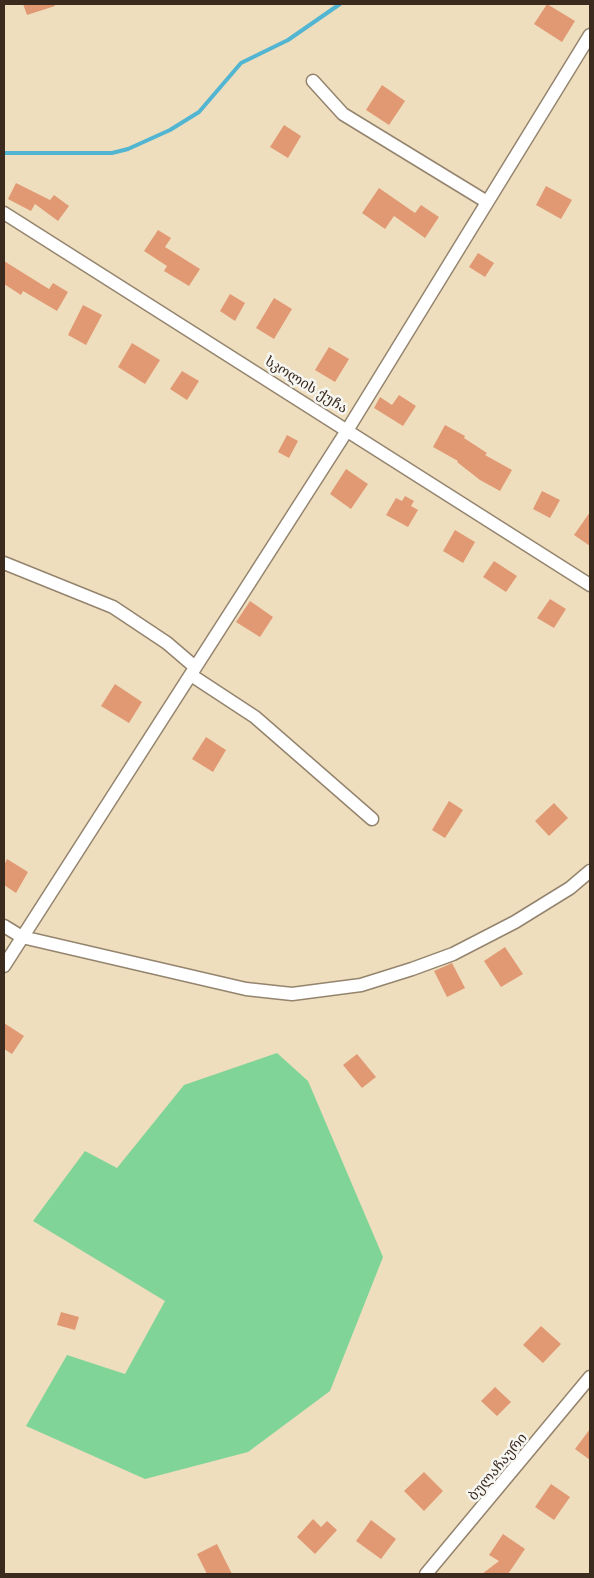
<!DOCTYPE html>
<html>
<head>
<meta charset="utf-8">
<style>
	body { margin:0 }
	#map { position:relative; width:594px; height:1578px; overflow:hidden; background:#eedebe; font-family:"Libre Caslon Text",serif }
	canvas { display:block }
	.frame { position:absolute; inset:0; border:5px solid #3b2a1e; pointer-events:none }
</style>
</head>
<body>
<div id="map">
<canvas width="594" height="1578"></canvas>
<div class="frame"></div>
</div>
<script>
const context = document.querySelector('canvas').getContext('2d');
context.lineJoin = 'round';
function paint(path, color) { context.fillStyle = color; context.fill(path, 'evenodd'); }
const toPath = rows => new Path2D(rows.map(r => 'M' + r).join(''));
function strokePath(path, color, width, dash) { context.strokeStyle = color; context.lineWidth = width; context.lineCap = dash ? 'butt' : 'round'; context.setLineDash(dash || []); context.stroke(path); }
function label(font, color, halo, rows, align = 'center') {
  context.font = font + ' "Libre Caslon Text","Noto Serif Georgian",serif'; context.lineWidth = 5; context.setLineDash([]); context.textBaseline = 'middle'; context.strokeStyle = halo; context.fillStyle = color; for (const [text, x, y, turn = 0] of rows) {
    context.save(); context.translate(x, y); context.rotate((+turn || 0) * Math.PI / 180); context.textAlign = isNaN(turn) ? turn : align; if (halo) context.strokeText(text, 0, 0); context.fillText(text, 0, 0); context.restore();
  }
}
const green = toPath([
	[277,1053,308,1081,383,1257,330,1391,248,1452,145,1479,26,1426,67,1355,125,1374,165,1301,33,1221,85,1151,117,1168,184,1085]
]);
const stream = toPath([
	[4,153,112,153,128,149,170,130,199,112,241,63,288,40,340,4]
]);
const building = toPath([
	[23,4,54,4,55,6,27,15],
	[547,4,575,21,562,42,534,24],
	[382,85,405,101,389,125,366,110],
	[284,125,301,136,288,158,270,147],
	[16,183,50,200,54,195,69,206,58,221,35,204,31,211,8,199],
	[546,186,572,200,561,219,536,205],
	[379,188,415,213,421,205,439,217,425,238,394,216,385,229,362,213],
	[158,230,171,238,165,247,200,269,189,286,164,271,167,266,144,251],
	[478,253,494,263,485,277,469,267],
	[4,261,49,289,53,283,68,292,57,311,23,291,21,295,4,284],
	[230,294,245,303,235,321,220,311],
	[274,298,292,309,274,339,256,328],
	[83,305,102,315,86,345,68,335],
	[132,343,160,360,145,384,118,367],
	[329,347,349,359,335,382,315,370],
	[182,371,199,381,187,400,170,389],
	[399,395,416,406,403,426,374,408,380,397,392,405],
	[445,425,465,436,464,438,487,453,485,455,512,470,500,491,480,480,457,462,458,461,433,447],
	[287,435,298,441,289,458,278,452],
	[346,469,368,484,351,509,330,494],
	[542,491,560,500,550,518,533,509],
	[405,496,414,501,411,506,418,510,408,527,386,515,396,498,402,501],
	[590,512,590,546,574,535],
	[455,530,475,542,463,563,443,551],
	[494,561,517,576,506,592,483,577],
	[550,599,566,609,554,628,537,618],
	[250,601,273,617,260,637,236,622],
	[115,684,142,702,129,723,101,706],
	[206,737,226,750,213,772,192,759],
	[449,801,463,810,445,838,432,830],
	[554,803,568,818,549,836,535,821],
	[7,859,28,872,16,893,4,885,4,865],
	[505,947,523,974,501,987,484,961],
	[452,963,465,988,447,997,434,971],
	[4,1023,24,1036,12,1054,4,1049],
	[357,1054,376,1077,362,1088,343,1065],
	[61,1312,79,1317,75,1330,57,1325],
	[541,1326,561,1344,543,1363,523,1345],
	[495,1387,511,1402,497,1416,481,1401],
	[590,1429,590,1460,575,1449],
	[424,1472,443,1491,424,1511,404,1491],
	[551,1484,570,1497,554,1520,535,1507],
	[313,1519,321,1527,327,1521,337,1530,315,1554,297,1537],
	[371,1520,396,1539,381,1559,356,1541],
	[503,1534,525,1549,508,1574,482,1574,499,1561,489,1555],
	[217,1544,232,1574,207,1574,197,1554]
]);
const minor = toPath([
	[313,81,343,114,487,202],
	[4,213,590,585],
	[4,563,113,607,167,643,195,667],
	[191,675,255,717,372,819],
	[4,926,22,937,246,989,292,994,361,985,412,969,453,954,515,922,570,888,590,871],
	[4,966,348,429,590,35],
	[426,1574,590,1377]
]);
const streetNames = [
	["სკოლის ქუჩა",306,385,32],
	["ბულაჩაური",498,1467,-50]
];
paint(green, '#80d497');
strokePath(stream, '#52b5d1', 4);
paint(building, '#e19974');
strokePath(minor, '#94846e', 15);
strokePath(minor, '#fff', 12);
label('14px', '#3b2a1e', '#f6f6f2', streetNames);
</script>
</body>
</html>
